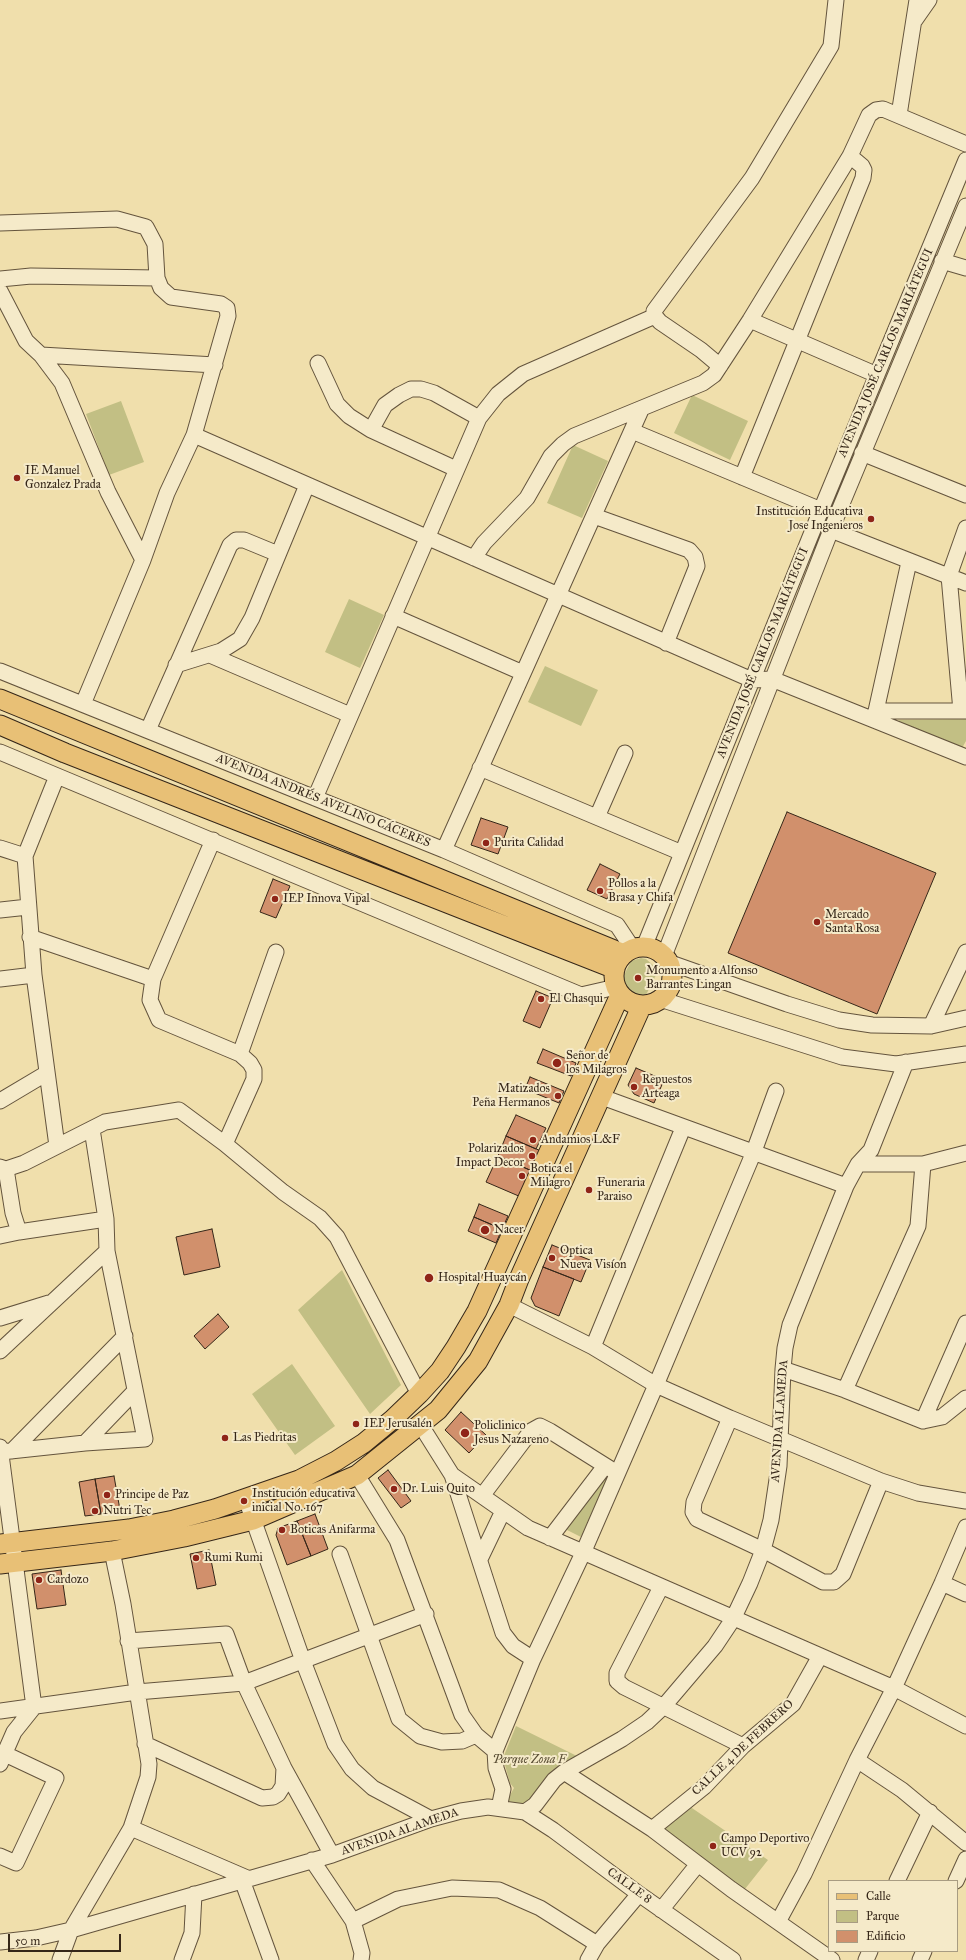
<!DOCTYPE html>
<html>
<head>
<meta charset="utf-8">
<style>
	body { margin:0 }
	#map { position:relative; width:966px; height:1960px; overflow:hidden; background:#f0dfac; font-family:"IM FELL Great Primer",serif }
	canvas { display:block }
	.legend { position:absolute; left:828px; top:1880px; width:130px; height:72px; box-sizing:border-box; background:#f5eac9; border:1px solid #a89c82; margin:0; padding:5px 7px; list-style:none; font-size:12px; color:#352618 }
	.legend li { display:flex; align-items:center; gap:8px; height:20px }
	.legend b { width:20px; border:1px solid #a89c82 }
	.scale { position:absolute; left:8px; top:1934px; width:113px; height:18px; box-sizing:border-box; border:2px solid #352618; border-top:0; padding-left:5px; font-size:12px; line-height:14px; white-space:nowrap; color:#352618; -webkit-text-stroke:3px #f5eac9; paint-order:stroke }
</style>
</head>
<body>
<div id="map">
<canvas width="966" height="1960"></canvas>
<ul class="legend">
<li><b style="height:5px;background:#e8c076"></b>Calle</li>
<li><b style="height:11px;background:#c2bf84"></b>Parque</li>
<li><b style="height:11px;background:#d1906c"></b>Edificio</li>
</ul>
<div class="scale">50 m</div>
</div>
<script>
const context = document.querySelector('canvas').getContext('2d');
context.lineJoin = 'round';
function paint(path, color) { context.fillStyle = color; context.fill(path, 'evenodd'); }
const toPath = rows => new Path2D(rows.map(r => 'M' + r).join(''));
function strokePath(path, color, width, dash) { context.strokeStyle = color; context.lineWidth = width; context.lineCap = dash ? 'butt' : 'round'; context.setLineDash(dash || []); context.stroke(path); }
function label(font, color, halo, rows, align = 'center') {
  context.font = font + ' "IM FELL Great Primer",serif'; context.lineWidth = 4; context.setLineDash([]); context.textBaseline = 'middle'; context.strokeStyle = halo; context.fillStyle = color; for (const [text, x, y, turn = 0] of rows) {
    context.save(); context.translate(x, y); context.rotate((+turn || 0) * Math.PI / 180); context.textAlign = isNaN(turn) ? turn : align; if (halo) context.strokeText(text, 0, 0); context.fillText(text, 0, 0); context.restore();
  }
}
const green = toPath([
	[692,395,748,421,730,460,674,433],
	[121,401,144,462,109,475,86,414],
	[573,445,608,461,582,518,547,503],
	[349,599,384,615,360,668,325,652],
	[545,666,598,690,581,726,528,702],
	[966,719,966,741,962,748,897,724,899,720],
	[641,958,646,959,653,965,656,975,646,995,641,998,631,998,627,996,621,981,631,961],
	[342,1270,401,1385,370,1414,298,1310],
	[292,1364,335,1426,295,1455,252,1394],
	[615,1460,581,1537,563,1528],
	[516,1726,579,1757,538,1790,523,1807,509,1805,509,1797,514,1788,510,1783,503,1758],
	[689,1806,768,1860,741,1894,660,1831]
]);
const building = toPath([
	[787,812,936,873,877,1014,728,953,787,812],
	[481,818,508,827,498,854,471,845,481,818],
	[600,864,620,874,607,899,587,890,600,864],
	[273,879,290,886,276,918,260,912,273,879],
	[536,991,553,998,540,1028,523,1021,536,991],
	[543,1049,576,1063,571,1076,537,1063,543,1049],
	[636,1068,664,1080,654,1103,634,1094,628,1085,636,1068],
	[530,1077,564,1091,559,1103,525,1089,530,1077],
	[516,1115,546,1128,536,1149,506,1136,516,1115],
	[506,1136,541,1151,532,1171,498,1156,506,1136],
	[498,1156,532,1171,521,1197,486,1182,498,1156],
	[479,1204,508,1216,502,1229,474,1217,479,1204],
	[474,1217,502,1229,496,1243,468,1231,474,1217],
	[212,1229,220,1267,184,1275,176,1237,212,1229],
	[552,1245,590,1260,581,1282,543,1267,552,1245],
	[543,1267,574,1279,559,1316,535,1306,531,1298,543,1267],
	[218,1314,229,1327,205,1349,194,1336,218,1314],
	[461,1412,486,1435,469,1453,445,1430,461,1412],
	[388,1470,411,1501,401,1508,378,1478,388,1470],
	[114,1476,120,1510,101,1514,95,1479,114,1476],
	[95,1479,101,1514,85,1516,79,1482,95,1479],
	[315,1514,328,1549,311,1556,297,1521,315,1514],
	[297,1521,311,1556,287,1565,276,1535,278,1528,297,1521],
	[209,1550,216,1585,197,1589,190,1554,209,1550],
	[61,1570,66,1605,37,1609,32,1574,61,1570]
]);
const minor = toPath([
	[915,20,929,0],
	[899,115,917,0],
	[0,223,117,219,146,227,155,244,157,278,161,288,171,297,221,304,227,308,228,316,194,435,167,493,143,560,83,704],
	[942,261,966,268],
	[0,279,31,276,157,278],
	[0,291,26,341,41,355,62,383,108,492,143,560],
	[750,320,877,375],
	[41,355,215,365],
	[318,363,337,404,349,416,371,430,456,469],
	[720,366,701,350,660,322,655,316,654,311,752,178,831,46,836,0],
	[371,430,385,405,399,395,411,389,421,389,434,393,479,418],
	[632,431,821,510],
	[194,435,752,680,772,679,966,757],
	[862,453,966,495],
	[742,477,863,178,864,170,862,166,850,156],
	[594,516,689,550,695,557,697,566,666,643],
	[831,530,966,583],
	[474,558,484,543,527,498,551,456,563,444,574,436,703,383,714,375,750,320,850,156,869,115,876,110,883,109,966,144],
	[393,616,523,673],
	[210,655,350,715],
	[176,665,221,651,240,639,252,618,307,485],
	[0,671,444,850,617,925,633,949],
	[876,711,966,711],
	[961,711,949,576,966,528],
	[872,719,876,711,909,562],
	[148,730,230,545,236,540,244,540,278,554],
	[0,752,581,995,616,987],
	[480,768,682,853],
	[57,776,25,856,34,975,57,1146],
	[315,798,479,418,498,394,523,374,655,316],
	[597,817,625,753],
	[213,840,153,979,150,1000,159,1020,240,1054,250,1063,254,1070,254,1079,225,1144],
	[0,848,25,856],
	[444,850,641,410],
	[0,910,28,907],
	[30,937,153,979],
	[644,947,821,510,966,160],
	[664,956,831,530,966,206],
	[668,962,787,1004,839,1020,872,1025,931,1026,966,1018],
	[0,979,34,975],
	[660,999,842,1057,896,1064,966,1054],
	[931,1026,966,952],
	[240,1054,276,952],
	[602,1097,846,1186],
	[0,1101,47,1073],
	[858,1164,923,1164,966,1153],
	[0,1167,6,1169,24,1163,105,1122,179,1110,225,1144,283,1192,320,1218,337,1237,419,1394],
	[6,1169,13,1213,19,1232,106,1219],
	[0,1236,19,1232],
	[509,1305,593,1347,656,1385,730,1418,881,1481,918,1493,966,1501],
	[0,1318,49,1303],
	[593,1347,683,1128],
	[0,1351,107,1251],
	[783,1369,845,1390,923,1421,942,1417,966,1398],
	[845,1390,918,1226,923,1164],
	[730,1418,694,1502,693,1512,697,1519,763,1550,823,1582,834,1582,843,1574,881,1481],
	[923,1421,966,1323],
	[420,1424,452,1475,503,1633,513,1646,533,1659],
	[85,1443,135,1391],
	[0,1447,34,1707,14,1732,0,1764],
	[12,1451,125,1336],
	[1,1452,85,1443,145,1439,107,1251,106,1219,92,1129],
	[357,1475,397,1540,462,1715,476,1735,495,1751],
	[452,1475,528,1528,894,1688,966,1726],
	[482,1496,531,1431,540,1426,550,1431,617,1473],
	[246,1499,303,1661,335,1744,352,1769,373,1788,431,1819],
	[550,1538,605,1466],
	[340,1554,399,1719,420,1736,442,1742,462,1741,476,1735],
	[480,1559,503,1511],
	[942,1583,966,1594],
	[661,1587,617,1673,617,1681,624,1687,743,1746],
	[128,1641,226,1634,244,1683,284,1768,332,1855],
	[0,1711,137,1692,244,1683,426,1614],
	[145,1744,262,1798,273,1797,278,1794,283,1786,284,1768],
	[857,1760,902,1790,966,1843],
	[564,1772,652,1829,731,1889,832,1960],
	[499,1808,503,1789,496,1768,495,1751,533,1659,583,1553,656,1385,753,1154,776,1091],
	[525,1812,553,1830,639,1894,733,1960],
	[131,1828,247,1878],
	[652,1829,704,1787,743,1746,793,1704,820,1656],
	[0,1856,16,1863,56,1778,5,1754],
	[312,1860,353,1921,362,1953,361,1960],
	[242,1880,271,1960],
	[897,1881,930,1812],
	[956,1881,966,1859],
	[661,1910,698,1864],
	[353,1921,398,1899,452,1888,499,1890,540,1908,597,1944],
	[778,1922,804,1874,857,1760,894,1688,942,1583,966,1527],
	[0,1942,36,1938,71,1930,332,1855,431,1819,461,1811,488,1807,525,1812,535,1805,554,1780,564,1772,622,1739,647,1722,664,1706,715,1646,733,1619,750,1583,763,1550,771,1520,779,1466,783,1369,785,1348,790,1325,846,1186,858,1164,871,1150,906,1062],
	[60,1960,71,1930,131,1828,148,1777,149,1764,123,1604,112,1551],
	[182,1960,192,1933,194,1894],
	[588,1960,597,1944,639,1894],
	[866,1960,870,1951],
	[920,1960,924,1951]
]);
const major = toPath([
	[0,699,624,954],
	[0,725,65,753,615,969],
	'614 976a29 29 0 1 1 58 0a29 29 0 1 1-58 0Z',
	[0,1544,129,1529,174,1520,215,1509,299,1480,336,1461,364,1443,393,1419,419,1394,440,1371,456,1347,477,1311,620,995],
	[0,1564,112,1551,184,1537,253,1520,357,1475,438,1410,478,1361,509,1305,519,1279,642,1005]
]);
const markers = [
	[17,478,4,"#8f2418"],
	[871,519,4,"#8f2418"],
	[486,843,4,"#8f2418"],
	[600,891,4,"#8f2418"],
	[275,899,4,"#8f2418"],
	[817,922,4,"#8f2418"],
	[638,978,4,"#8f2418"],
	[541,999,4,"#8f2418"],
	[557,1063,5,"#8f2418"],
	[634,1087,4,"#8f2418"],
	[558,1096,4,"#8f2418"],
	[533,1140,4,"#8f2418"],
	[532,1156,4,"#8f2418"],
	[522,1176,4,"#8f2418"],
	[589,1190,4,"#8f2418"],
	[485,1230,5,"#8f2418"],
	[552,1258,4,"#8f2418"],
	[429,1278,5,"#8f2418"],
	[356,1424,4,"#8f2418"],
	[465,1433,5,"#8f2418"],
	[225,1438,4,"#8f2418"],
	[394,1489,4,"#8f2418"],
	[107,1495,4,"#8f2418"],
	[244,1501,4,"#8f2418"],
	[95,1511,4,"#8f2418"],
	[282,1530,4,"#8f2418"],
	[196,1558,4,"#8f2418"],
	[39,1580,4,"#8f2418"],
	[713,1846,4,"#8f2418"]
];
const streetNames = [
	["AVENIDA JOSÉ CARLOS MARIÁTEGUI",886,353,-67],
	["AVENIDA JOSÉ CARLOS MARIÁTEGUI",763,653,-68],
	["AVENIDA ANDRÉS AVELINO CÁCERES",323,801,22],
	["AVENIDA ALAMEDA",780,1421,-86],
	["CALLE 4 DE FEBRERO",743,1748,-43],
	["AVENIDA ALAMEDA",400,1832,-19],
	["CALLE 8",629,1886,36]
];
const poiNames = [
	["IE Manuel",25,471],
	["Gonzalez Prada",25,485],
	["Institución Educativa",863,512,"right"],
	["Jose Ingenieros",863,526,"right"],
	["Purita Calidad",494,843],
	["Pollos a la",608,884],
	["Brasa y Chifa",608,898],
	["IEP Innova Vipal",283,899],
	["Mercado",825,915],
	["Santa Rosa",825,929],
	["Monumento a Alfonso",646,971],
	["Barrantes Lingan",646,985],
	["El Chasqui",549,999],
	["Señor de",566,1056],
	["los Milagros",566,1070],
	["Repuestos",642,1080],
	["Arteaga",642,1094],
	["Matizados",550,1089,"right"],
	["Peña Hermanos",550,1103,"right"],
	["Andamios L&F",541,1140],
	["Polarizados",524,1149,"right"],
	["Impact Decor",524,1163,"right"],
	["Botica el",530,1169],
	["Milagro",530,1183],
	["Funeraria",597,1183],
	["Paraiso",597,1197],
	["Nacer",494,1230],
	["Optica",560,1251],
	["Nueva Visíon",560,1265],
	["Hospital Huaycán",438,1278],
	["IEP Jerusalén",364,1424],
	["Policlinico",474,1426],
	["Jesus Nazareno",474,1440],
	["Las Piedritas",233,1438],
	["Dr. Luis Quito",402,1489],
	["Institución educativa",252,1494],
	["inicial No. 167",252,1508],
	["Principe de Paz",115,1495],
	["Nutri Tec",103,1511],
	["Boticas Anifarma",290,1530],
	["Rumi Rumi",204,1558],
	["Cardozo",47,1580],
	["Campo Deportivo",721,1839],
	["UCV 92",721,1853]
];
const parkNames = [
	["Parque Zona F",529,1760]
];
paint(green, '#c2bf84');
paint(building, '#d1906c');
strokePath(building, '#352618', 1);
strokePath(minor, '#64543d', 17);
strokePath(major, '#352618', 21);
strokePath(minor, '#f5eac9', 15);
strokePath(major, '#e8c076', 19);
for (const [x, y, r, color] of markers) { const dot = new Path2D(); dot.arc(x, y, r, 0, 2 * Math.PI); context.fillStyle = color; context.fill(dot); strokePath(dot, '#f5eac9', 1.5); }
label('12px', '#352618', '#f5eac9', streetNames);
label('12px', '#352618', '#f5eac9', poiNames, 'left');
label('italic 12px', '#584c33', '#f5eac9', parkNames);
</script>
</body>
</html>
